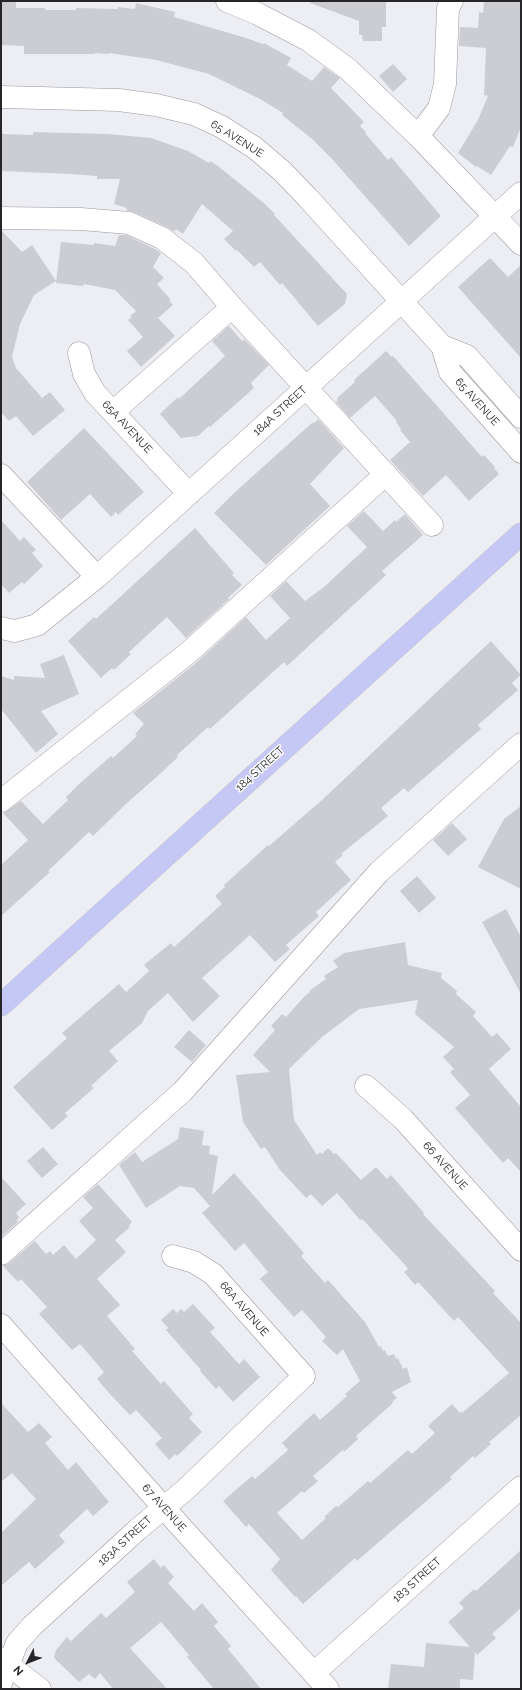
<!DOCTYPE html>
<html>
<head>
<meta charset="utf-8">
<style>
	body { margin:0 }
	#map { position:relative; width:522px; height:1690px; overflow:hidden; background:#edeef3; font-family:Raleway,sans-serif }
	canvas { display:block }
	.frame { position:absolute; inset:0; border:2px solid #262628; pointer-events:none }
	.north { position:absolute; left:8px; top:1642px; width:40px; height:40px; -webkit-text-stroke:3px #fff; paint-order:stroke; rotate:228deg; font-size:11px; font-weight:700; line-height:16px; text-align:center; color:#262628 }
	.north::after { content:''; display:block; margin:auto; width:14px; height:18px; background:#262628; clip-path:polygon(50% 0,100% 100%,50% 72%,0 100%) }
</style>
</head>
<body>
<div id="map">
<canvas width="522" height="1690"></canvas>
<div class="frame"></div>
<div class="north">N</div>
</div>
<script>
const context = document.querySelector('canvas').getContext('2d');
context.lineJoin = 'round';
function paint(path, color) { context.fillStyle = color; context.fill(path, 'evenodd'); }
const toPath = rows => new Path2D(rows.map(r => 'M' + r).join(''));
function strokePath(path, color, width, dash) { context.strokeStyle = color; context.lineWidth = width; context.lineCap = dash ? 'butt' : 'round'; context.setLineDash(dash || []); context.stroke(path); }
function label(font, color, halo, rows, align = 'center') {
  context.font = font + ' Raleway,sans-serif'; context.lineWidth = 3; context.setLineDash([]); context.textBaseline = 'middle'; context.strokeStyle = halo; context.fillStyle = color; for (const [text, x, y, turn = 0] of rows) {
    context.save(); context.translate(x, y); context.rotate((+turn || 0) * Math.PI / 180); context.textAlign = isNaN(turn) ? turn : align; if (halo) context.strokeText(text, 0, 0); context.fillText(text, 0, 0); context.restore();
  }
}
const building = toPath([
	[1,1,16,1,16,8,45,8,45,10,76,10,76,8,118,9,118,7,135,9,136,3,175,12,174,17,246,38,263,44,264,43,291,58,287,65,312,81,324,67,340,78,331,88,364,122,360,126,366,132,365,133,388,160,391,157,441,216,409,246,332,159,312,139,282,115,283,113,260,99,209,74,156,60,109,53,109,54,95,53,95,54,24,54,24,46,1,45],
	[310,1,386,1,386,27,382,27,382,41,363,41,362,35,359,35,359,21,310,3],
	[484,1,521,1,521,127,513,147,510,146,491,175,477,166,476,167,458,153,478,120,488,96,484,95,486,48,459,46,460,27,478,28,479,12,483,13],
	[393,64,407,79,393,92,379,76],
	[33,132,108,134,151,138,188,151,209,163,210,161,218,166,265,204,275,214,274,215,347,294,345,304,318,326,282,283,280,285,260,262,254,267,237,250,236,251,224,239,233,231,202,204,183,234,176,229,174,232,167,227,134,212,126,210,127,208,114,204,120,179,97,179,97,176,71,174,1,171,2,134,33,135],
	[1,230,22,252,32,245,56,281,34,295,20,324,12,357,16,368,42,398,50,392,65,410,33,436,16,416,9,421,1,412],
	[119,235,126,235,155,249,161,253,153,267,164,278,157,284,171,300,169,301,173,305,158,318,175,336,141,367,127,351,143,337,128,320,132,317,130,316,136,311,115,290,84,284,83,286,56,283,61,242,94,245,94,243,115,246],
	[490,258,508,277,521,265,521,358,458,287],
	[229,326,242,341,244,339,269,365,251,383,254,388,210,427,209,426,198,436,181,438,160,414,178,397,179,399,225,356,212,341],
	[386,351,392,357,393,356,482,457,484,455,495,467,494,468,499,474,469,501,446,475,423,496,390,460,410,442,400,430,401,429,396,422,397,421,375,396,350,418,336,402,338,400,337,398,355,382,354,380],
	[318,419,344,448,310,484,330,506,266,565,214,513,234,493,313,422,314,423],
	[84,428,144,492,118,515,116,512,111,517,90,494,61,520,27,482],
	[364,511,383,531,395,520,396,522,405,514,423,535,382,571,386,575,287,666,284,662,210,729,208,727,177,755,178,757,162,772,126,804,93,836,89,832,48,871,50,872,1,916,1,865,28,840,3,813,21,801,43,824,68,800,66,797,78,785,111,756,113,758,137,736,135,734,144,724,133,713,196,663,246,617,266,640,290,618,270,596,286,581,305,601,324,587,367,547,347,526],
	[1,520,20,541,24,537,36,550,32,553,43,566,24,584,22,582,9,593,1,584],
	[195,528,234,573,232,575,242,585,228,598,229,599,186,638,167,617,129,652,131,654,114,670,112,668,101,678,68,641,94,617,96,619],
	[491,641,521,675,512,683,518,690,478,725,481,729,408,792,404,788,381,808,388,816,341,854,343,855,335,862,351,880,316,912,319,916,286,945,290,949,275,962,250,935,202,978,220,996,193,1022,168,993,148,1011,142,1023,109,1051,118,1061,91,1086,94,1088,65,1113,68,1116,52,1130,13,1087,67,1038,62,1033,119,984,126,992,149,971,144,965,171,943,174,947,222,904,215,896,225,887,224,885,268,845,269,846,322,800],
	[64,655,79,694,41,711,58,734,36,753,1,709,1,676,14,680,14,676,45,678,40,664],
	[521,806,521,889,478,867,504,819],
	[452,823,467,839,448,856,433,840],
	[417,876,436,898,419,913,400,891],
	[506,909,521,937,521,994,482,922],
	[405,942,408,965,442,973,441,978,457,991,456,994,476,1012,473,1016,492,1037,497,1033,511,1049,489,1069,521,1107,521,1172,508,1158,503,1163,455,1108,470,1095,450,1072,454,1069,443,1057,454,1047,415,1014,418,1000,359,1009,322,1037,289,1069,294,1120,317,1155,320,1152,322,1154,328,1148,334,1154,336,1153,361,1180,376,1167,387,1179,391,1175,424,1213,423,1214,495,1291,493,1293,521,1323,521,1415,489,1442,491,1444,475,1458,473,1456,450,1477,452,1479,380,1541,357,1561,355,1558,303,1604,296,1596,295,1597,271,1570,280,1559,249,1524,246,1527,223,1501,252,1476,255,1479,288,1450,282,1443,314,1413,320,1420,347,1396,345,1394,360,1381,343,1349,337,1355,322,1341,326,1337,302,1310,294,1317,260,1279,268,1272,244,1243,235,1251,202,1213,210,1206,194,1188,180,1186,146,1208,119,1165,135,1152,142,1162,178,1139,180,1127,204,1131,202,1145,210,1146,209,1154,218,1156,212,1195,234,1173,304,1253,301,1256,325,1283,328,1280,365,1322,379,1347,381,1346,383,1351,385,1350,388,1356,394,1354,396,1359,398,1358,403,1369,407,1367,411,1382,392,1392,397,1398,392,1402,393,1403,356,1436,358,1439,344,1452,343,1450,313,1476,318,1481,304,1493,302,1491,277,1513,302,1540,326,1518,324,1517,336,1506,338,1507,368,1481,370,1483,408,1450,412,1454,435,1433,428,1426,452,1404,460,1413,461,1411,462,1413,509,1373,458,1317,454,1321,418,1282,415,1285,404,1272,408,1269,406,1266,366,1223,362,1219,360,1220,337,1193,322,1206,311,1194,306,1198,280,1170,265,1147,261,1149,243,1122,236,1075,270,1072,253,1055,275,1030,271,1026,282,1014,286,1017,304,997,310,992,309,991,326,979,324,976,338,967,333,961,344,953],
	[189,1030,206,1045,192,1062,174,1047],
	[43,1147,58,1164,42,1178,27,1161],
	[1,1177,26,1204,16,1213,19,1217,17,1220,18,1222,1,1237],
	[98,1184,132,1222,129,1226,130,1227,115,1240,126,1252,97,1279,120,1305,107,1316,135,1349,132,1351,161,1384,164,1381,193,1414,189,1418,202,1432,177,1456,175,1454,169,1460,155,1444,162,1438,136,1410,130,1415,109,1393,97,1379,104,1372,80,1344,72,1350,39,1314,47,1307,21,1279,18,1282,3,1266,9,1263,35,1241,46,1254,50,1251,53,1255,64,1245,76,1259,96,1240,79,1221,93,1208,83,1197],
	[193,1304,215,1328,210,1332,239,1364,244,1359,260,1377,233,1402,219,1386,216,1389,200,1371,201,1370,166,1330,168,1328,161,1320,173,1309,177,1313,181,1309,184,1312],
	[1,1403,28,1432,39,1423,52,1437,45,1443,68,1470,76,1462,109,1502,93,1516,87,1509,59,1535,65,1542,35,1569,29,1562,1,1586,1,1533,36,1499,12,1473,1,1482],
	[521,1550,521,1608,492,1634,496,1638,477,1655,475,1652,473,1680,460,1679,460,1689,388,1689,391,1664,424,1667,426,1643,470,1647,448,1622,464,1608,459,1603,474,1589,476,1591],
	[154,1559,161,1568,164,1565,174,1577,168,1583,194,1611,202,1603,218,1622,214,1626,231,1646,228,1649,261,1689,214,1689,187,1657,189,1655,161,1622,130,1648,167,1689,113,1689,100,1673,95,1679,89,1674,79,1682,54,1658,56,1650,67,1637,71,1641,101,1613,106,1618,135,1592,127,1582]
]);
const minor = toPath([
	[227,1,258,14,308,40,348,69,418,136,521,244],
	[1,97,119,100,156,105,194,114,222,127,255,148,282,171,307,197,442,346,450,372,521,452],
	[418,136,439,108,445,84,448,8,452,1],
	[1,218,81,219,129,223,162,238,194,263,232,307,432,525],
	[442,346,467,356,521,417],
	[79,353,84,374,95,393,189,494],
	[113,412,232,307],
	[1,475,97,577],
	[1,628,15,631,37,625,97,577,521,193],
	[1,801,188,653,386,474],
	[366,1086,403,1119,521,1250],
	[1,1254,183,1091,379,872,521,744],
	[1,1325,181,1527,328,1689],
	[1,1659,40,1689],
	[314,1673,521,1487],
	[1,1683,17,1643,32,1626,137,1530,185,1490,304,1376,213,1274,194,1262,173,1256]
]);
const major = toPath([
	[1,1005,521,534]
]);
const streetNames = [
	["65 AVENUE",237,139,32],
	["65 AVENUE",477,402,48],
	["184A STREET",280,411,-42],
	["65A AVENUE",127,427,47],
	["184 STREET",260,769,-42],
	["66 AVENUE",445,1166,48],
	["66A AVENUE",244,1309,49],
	["67 AVENUE",164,1508,48],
	["183A STREET",125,1541,-42],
	["183 STREET",417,1580,-42]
];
paint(building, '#cccdd2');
strokePath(minor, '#98989d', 23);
strokePath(major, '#cbcbcb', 23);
strokePath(minor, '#fff', 22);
strokePath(major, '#c5c7f4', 22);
label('11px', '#262628', '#fff', streetNames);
</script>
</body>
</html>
